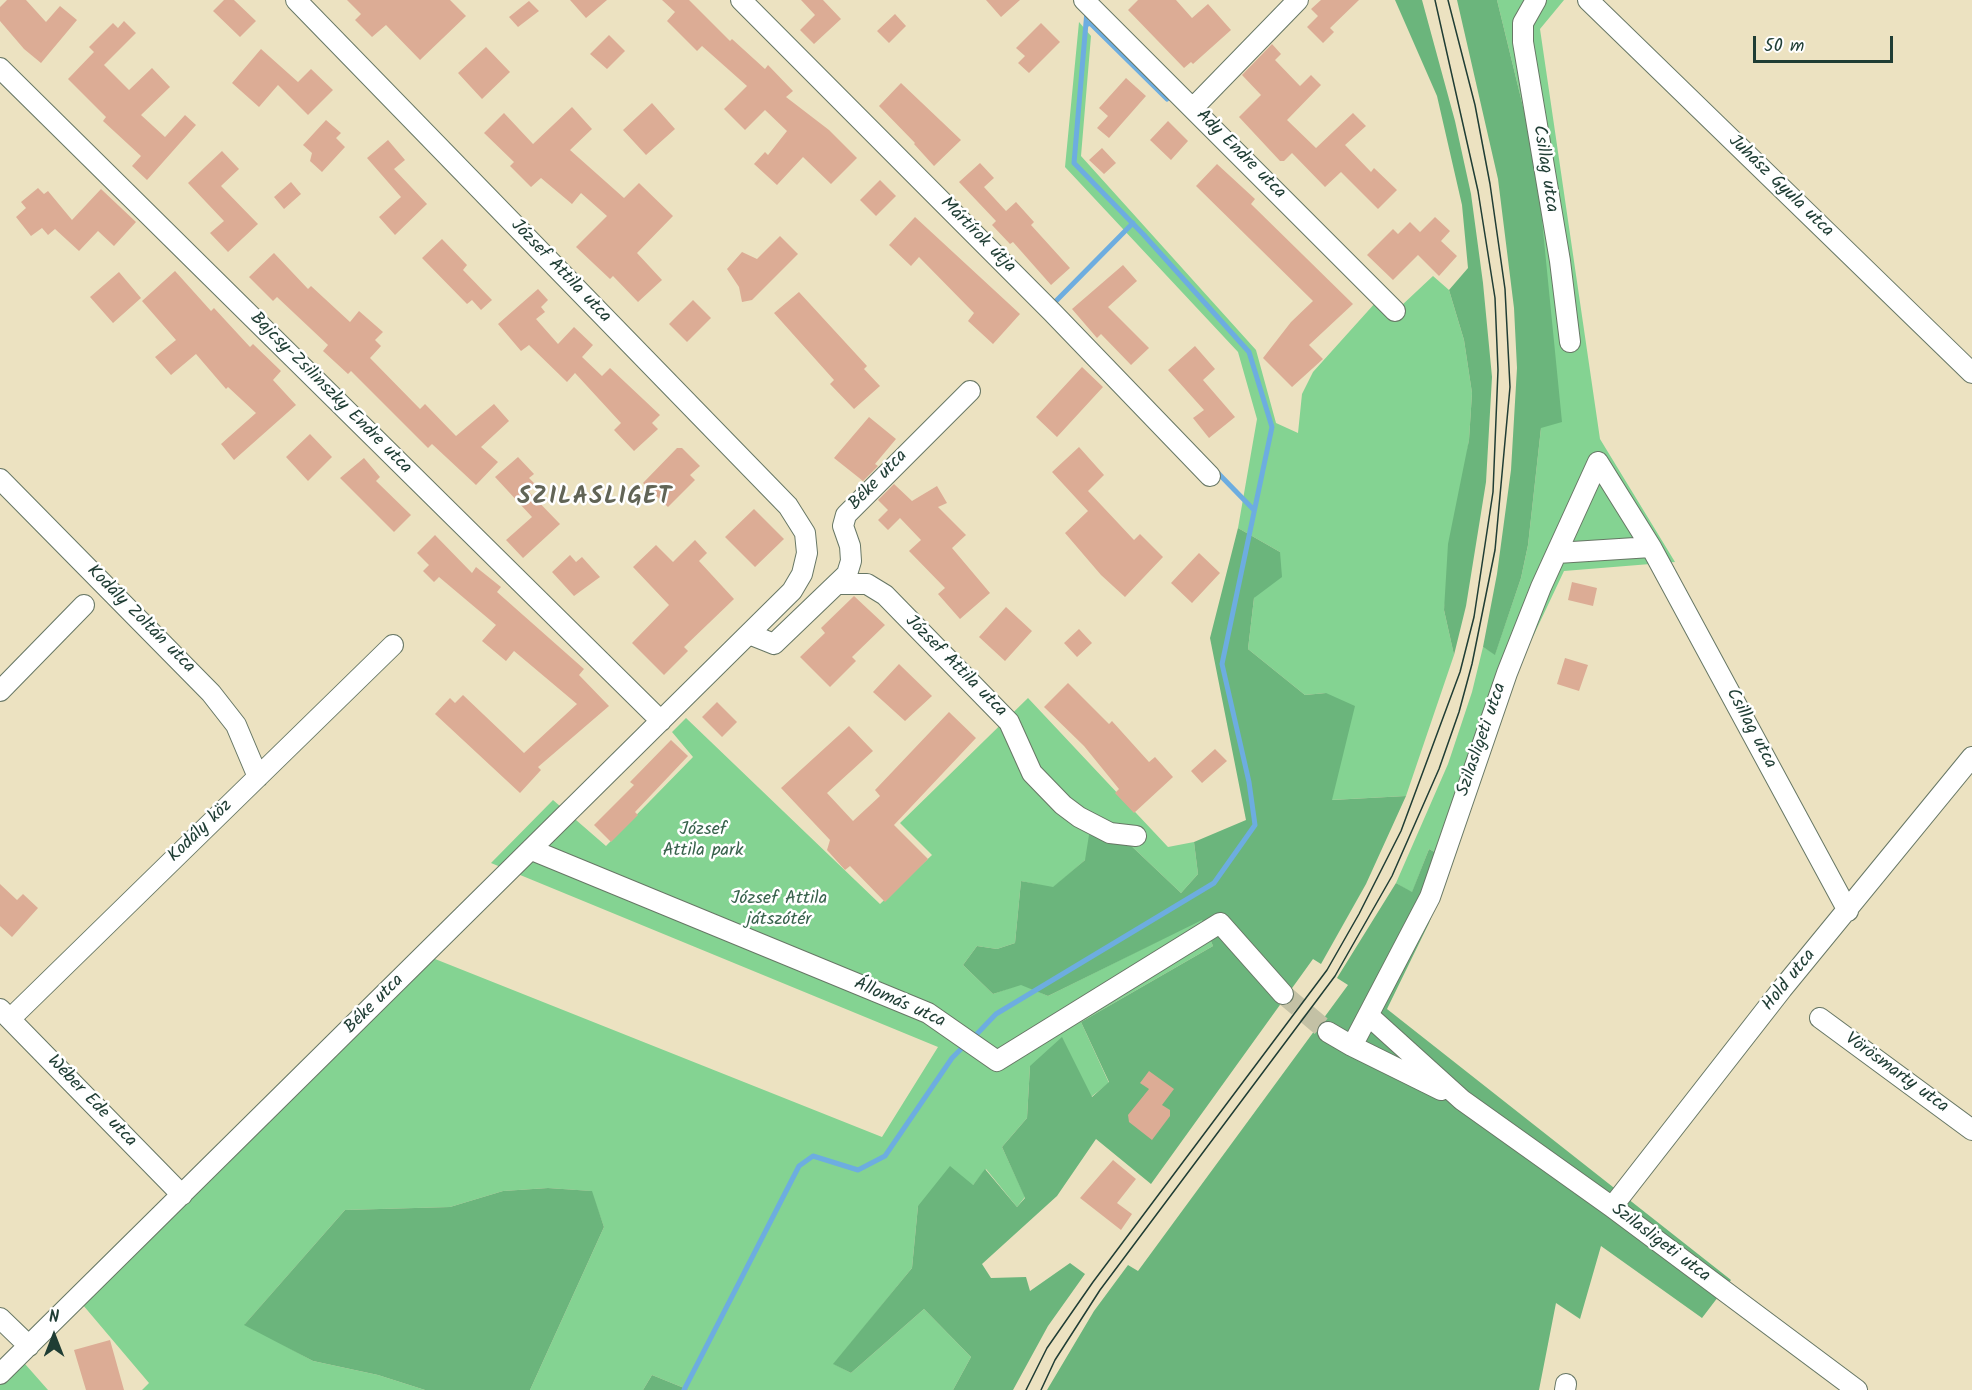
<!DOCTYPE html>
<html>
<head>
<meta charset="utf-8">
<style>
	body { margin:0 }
	#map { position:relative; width:1972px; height:1390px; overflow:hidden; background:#ece2c1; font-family:Kalam,sans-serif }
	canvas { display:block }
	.north { position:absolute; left:24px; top:1306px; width:60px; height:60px; -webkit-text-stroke:4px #fff; paint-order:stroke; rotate:0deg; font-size:16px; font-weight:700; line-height:24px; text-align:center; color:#1f3d34 }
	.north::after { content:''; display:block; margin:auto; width:21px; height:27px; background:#1f3d34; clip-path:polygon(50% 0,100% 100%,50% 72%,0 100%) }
	.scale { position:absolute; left:1753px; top:36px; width:140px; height:27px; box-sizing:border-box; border:3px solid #1f3d34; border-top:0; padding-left:8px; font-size:18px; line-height:21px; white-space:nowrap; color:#1f3d34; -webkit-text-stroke:4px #fff; paint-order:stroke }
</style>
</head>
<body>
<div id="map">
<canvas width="1972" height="1390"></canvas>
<div class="north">N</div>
<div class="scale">50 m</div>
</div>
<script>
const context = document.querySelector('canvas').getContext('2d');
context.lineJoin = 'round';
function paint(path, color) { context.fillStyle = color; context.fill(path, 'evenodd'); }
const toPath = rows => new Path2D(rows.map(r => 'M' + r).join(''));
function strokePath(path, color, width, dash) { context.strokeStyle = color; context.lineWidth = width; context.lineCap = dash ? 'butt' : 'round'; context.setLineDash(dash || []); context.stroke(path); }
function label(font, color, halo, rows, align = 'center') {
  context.font = font + ' Kalam,sans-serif'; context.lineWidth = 5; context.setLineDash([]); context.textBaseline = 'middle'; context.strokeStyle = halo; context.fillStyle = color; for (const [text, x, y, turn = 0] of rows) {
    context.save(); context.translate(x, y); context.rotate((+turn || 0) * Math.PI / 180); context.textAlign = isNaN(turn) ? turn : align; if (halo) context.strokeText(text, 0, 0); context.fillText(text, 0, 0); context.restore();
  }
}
const green = toPath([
	[1497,0,1564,0,1540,29,1600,439,1675,562,1564,571,1512,681,1453,862,1429,849,1412,893,1396,883,1448,764,1472,692,1483,647,1495,654,1521,578,1528,545,1541,428,1536,160],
	[1079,22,1091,36,1081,156,1256,350,1276,423,1298,433,1302,394,1313,372,1385,292,1401,306,1433,276,1449,290,1464,340,1472,393,1469,440,1444,610,1454,655,1406,796,1331,800,1326,693,1305,695,1248,649,1254,598,1280,552,1238,528,1257,419,1238,352,1065,167],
	[1028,698,1168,847,1194,842,1198,874,1181,893,1124,839,1085,860,1053,888,1021,881,1015,943,997,949,977,946,963,965,993,994,1021,984,1048,996,1202,919,1213,946,1081,1022,1109,1083,1091,1097,1030,1066,1027,1118,1002,1147,1025,1197,1017,1207,986,1169,973,1185,918,1206,912,1268,834,1364,851,1373,924,1309,971,1357,953,1390,689,1390,652,1375,643,1390,530,1390,604,1227,591,1191,548,1188,503,1191,450,1207,345,1210,245,1324,313,1361,378,1375,425,1390,142,1390,149,1383,77,1298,425,955,882,1137,938,1047,491,863,553,800,606,846,693,757,672,732,686,718,880,904,932,855,900,823],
	[18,1356,48,1390,0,1390,0,1374]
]);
const forest = toPath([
	[1395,0,1422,0,1455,121,1471,194,1483,283,1492,377,1486,482,1466,606,1454,655,1444,610,1448,544,1469,440,1472,393,1464,340,1449,290,1468,268,1462,205,1437,96],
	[1457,0,1497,0,1536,160,1562,422,1541,428,1528,545,1521,578,1495,655,1483,647,1497,574,1511,470,1517,368,1514,308,1498,179],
	[1238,528,1280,552,1282,577,1254,598,1248,649,1305,695,1326,693,1355,706,1332,800,1406,796,1366,884,1321,964,1313,959,1151,1184,1096,1139,1057,1196,982,1264,991,1278,1026,1277,1030,1291,1070,1263,1085,1274,1048,1326,1013,1390,953,1390,971,1357,924,1309,851,1373,833,1364,912,1268,918,1206,950,1166,973,1185,985,1169,1017,1207,1025,1198,1002,1147,1027,1118,1030,1066,1062,1037,1092,1097,1109,1082,1081,1022,1213,946,1202,920,1048,996,1021,985,993,994,963,965,977,946,997,949,1015,943,1021,881,1053,887,1085,860,1089,835,1124,839,1181,893,1198,874,1194,842,1246,820,1210,638],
	[1429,849,1453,862,1429,923,1387,1009,1731,1280,1702,1318,1601,1246,1580,1319,1556,1303,1539,1390,1047,1390,1094,1311,1128,1265,1138,1271,1348,985,1337,978,1396,883,1412,892],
	[548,1188,592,1191,604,1227,530,1390,425,1390,378,1375,313,1361,244,1325,345,1210,450,1207,503,1191],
	[652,1375,689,1390,643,1390]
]);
const stream = toPath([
	[1086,25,1090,23,1167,99],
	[1051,302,1055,302,1133,223],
	[1216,471,1254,510],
	[973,1038,996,1014,1214,883,1255,825,1249,782,1222,664,1272,427,1249,352,1143,234,1074,163,1087,11],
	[684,1390,799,1166,813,1156,858,1170,885,1156,952,1058,966,1044]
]);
const building = toPath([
	[7,0,26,0,46,22,60,6,77,20,41,63,24,49,0,21,0,7],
	[224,0,234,0,256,21,240,37,213,11],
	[347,0,450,0,466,16,420,60,386,25,372,37,355,20,361,14],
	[570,0,607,0,586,18],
	[662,0,689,0,730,41,732,39,765,69,768,65,793,91,786,97,829,130,857,158,831,184,803,157,777,185,754,164,765,152,768,155,787,131,765,110,745,130,724,109,747,86,702,46,697,51,667,21,675,12],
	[801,0,823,0,841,19,814,44,800,30,815,15],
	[986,0,1020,0,1001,17],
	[1138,0,1176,0,1192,18,1208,4,1231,30,1193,64,1191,62,1184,68,1128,10],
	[1321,0,1359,0,1330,28,1334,32,1323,43,1307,27,1318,16,1311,9],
	[529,1,539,11,518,27,509,17],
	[895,14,906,26,889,43,877,31],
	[124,21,136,33,104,65,129,90,152,68,170,87,141,115,165,137,185,115,196,125,147,180,132,166,141,156,103,121,106,117,68,79,94,52,89,47,113,23,118,28],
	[1041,23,1060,42,1029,73,1018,63,1025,56,1016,48],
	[609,35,625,51,607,69,590,54],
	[1272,44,1281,54,1275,60,1300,86,1311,75,1321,85,1287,120,1316,148,1353,113,1366,126,1345,145,1371,172,1374,168,1397,190,1378,209,1341,172,1325,187,1292,153,1284,161,1280,161,1239,117,1261,95,1242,75],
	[486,47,510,72,482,99,458,73],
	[261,49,298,82,311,69,333,90,308,115,278,85,259,107,232,83],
	[1126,78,1146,96,1109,138,1097,128,1108,116,1099,108],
	[901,83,961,140,934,166,914,144,915,143,879,106],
	[652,103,675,129,646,155,623,130],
	[572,107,592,129,570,150,624,198,639,183,673,216,637,253,662,280,638,302,613,276,610,279,576,247,607,216,581,193,572,204,541,178,531,187,510,166,514,162,484,133,504,113,533,144],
	[326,120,341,133,336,138,345,147,322,172,310,161,312,153,303,145],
	[1168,121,1188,141,1171,160,1150,140],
	[388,140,405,160,394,169,427,204,395,235,379,217,401,197,367,158],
	[1102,148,1116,163,1104,174,1089,160],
	[222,151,239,169,221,186,258,224,228,252,210,233,224,221,188,183],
	[980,163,994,178,984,187,1006,211,1016,202,1034,222,1031,225,1070,268,1051,285,1013,242,1010,244,992,225,996,221,959,182],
	[1217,164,1255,199,1251,204,1353,304,1309,345,1323,359,1292,387,1263,358,1291,322,1313,301,1196,186],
	[880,180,896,196,876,216,860,200],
	[291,182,301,194,284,209,274,197],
	[38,188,44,194,48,191,72,220,101,189,136,222,114,246,98,231,79,251,55,229,48,235,42,228,31,236,16,217,26,208,21,202],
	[915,217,1020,314,993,344,968,321,974,313,919,257,911,266,889,245],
	[1435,217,1450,231,1441,241,1457,256,1439,276,1418,255,1393,280,1367,255,1393,229,1398,234,1410,222,1420,232],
	[780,236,798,254,752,300,742,302,739,287,727,269,742,252,757,259],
	[442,239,467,265,463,270,492,300,481,310,472,300,467,304,422,258],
	[274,253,308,289,311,286,350,322,359,311,383,332,375,340,381,346,370,358,420,409,425,404,456,436,494,404,509,421,481,447,498,462,476,485,432,444,428,448,351,371,348,374,323,351,328,345,277,297,273,301,249,277],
	[1123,265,1137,281,1108,307,1149,348,1131,365,1101,334,1097,338,1072,309],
	[175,271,211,311,214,308,250,347,253,344,281,371,273,380,296,405,234,460,221,444,256,413,228,387,226,389,196,354,171,375,155,357,176,340,142,301],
	[119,272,141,298,113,323,90,297],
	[538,289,548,300,541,307,545,312,536,319,558,344,574,327,593,345,582,357,602,376,610,368,660,415,652,423,658,429,634,451,614,430,621,423,575,373,567,382,529,345,521,351,498,324],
	[799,292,867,366,864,369,880,386,854,409,830,384,834,380,774,313],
	[693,300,711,318,687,342,669,324],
	[1195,346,1215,369,1203,380,1235,417,1209,438,1193,418,1204,410,1168,370],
	[1082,367,1103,387,1057,437,1036,417],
	[869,417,896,439,875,464,878,466,863,481,834,458],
	[310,434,332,457,308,481,286,457],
	[1079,447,1104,475,1088,491,1134,540,1140,534,1163,557,1125,597,1101,575,1065,533,1088,511,1052,472],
	[677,448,682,448,700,466,690,475,695,480,668,507,643,483],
	[518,457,534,474,529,478,536,485,529,492,560,524,523,558,506,540,532,517,495,477],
	[364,458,380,477,376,481,411,515,394,532,340,478],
	[894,484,912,501,937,486,947,503,938,507,966,535,952,548,990,593,960,619,938,594,945,588,909,551,921,540,900,518,888,530,878,520,888,510,878,500],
	[754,509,784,539,755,567,725,537],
	[435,535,472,573,476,567,501,587,497,592,584,669,579,675,609,706,538,767,541,770,520,793,435,714,450,698,455,703,463,695,524,753,577,704,514,651,506,661,482,641,496,625,439,577,434,582,423,571,429,565,417,553],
	[695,540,707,553,699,561,734,599,684,647,688,651,664,675,632,643,669,605,633,567,656,545,673,562],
	[1199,553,1220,573,1192,603,1171,583],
	[570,555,576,562,582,557,600,577,574,596,552,572],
	[1572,582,1597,588,1593,606,1568,600],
	[854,596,885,625,852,657,856,661,830,687,800,657,825,633,821,628],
	[1006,607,1032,631,1005,661,979,637],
	[1079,629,1092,643,1077,657,1064,643],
	[1565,658,1588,665,1579,691,1557,684],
	[899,664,932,696,905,721,873,692],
	[1068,683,1109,724,1112,721,1149,762,1155,757,1173,777,1134,813,1115,793,1119,789,1084,746,1044,707],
	[717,702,737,722,722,737,702,717],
	[949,712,976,738,894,825,928,859,885,902,850,866,845,870,827,850,830,840,781,788,849,726,873,751,827,793,853,821,880,796,875,790],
	[671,740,688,756,635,812,638,815,611,842,594,825,634,785,630,782],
	[1215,749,1227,761,1202,783,1191,771],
	[0,884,17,900,23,894,38,908,12,937,0,926],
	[1149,1071,1174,1089,1162,1105,1170,1110,1170,1116,1152,1140,1129,1122,1128,1115,1149,1089,1140,1083],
	[1113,1160,1136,1179,1117,1203,1132,1214,1121,1230,1080,1198],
	[110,1340,124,1390,86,1390,74,1350]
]);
const minorTunnel = toPath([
	[1283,994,1328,1032]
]);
const minor = toPath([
	[741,0,1052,312,1210,476],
	[1084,0,1395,311],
	[1536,0,1523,23,1523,42,1560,261,1570,342],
	[1588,0,1972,373],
	[0,68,661,721],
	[1193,108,1298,0],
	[1598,462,1651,547,1848,911],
	[0,479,211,693,236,725,258,777],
	[1557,553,1651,547],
	[837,584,867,584,885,595,1009,722,1032,773,1063,805,1079,817,1110,833,1136,836],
	[749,634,774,644,847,574,851,561,850,546,843,526,846,515,970,391],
	[0,691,84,605],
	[532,850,928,1013,997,1061,1220,923,1283,994],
	[0,1009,182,1195],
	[1369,1016,1462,1100,1612,1207,1857,1390],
	[1820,1018,1972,1130],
	[10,1019,393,645],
	[1328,1032,1352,1046,1430,897,1507,673,1541,587,1598,462],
	[1352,1046,1441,1090],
	[1612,1207,1782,989,1972,757],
	[0,1318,29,1346],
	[0,1374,792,591,802,574,807,553,805,533,788,506,296,0],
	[1565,1390,1566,1384]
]);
const tram = toPath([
	[1026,1390,1047,1348,1093,1282,1327,970,1359,914,1401,831,1460,672,1474,617,1493,492,1498,370,1495,298,1478,191,1435,0],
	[1041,1390,1055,1360,1100,1290,1335,976,1392,876,1439,769,1459,712,1472,664,1495,550,1510,387,1505,289,1490,184,1475,105,1448,0]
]);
const streetNames = [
	["Ady Endre utca",1240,155,45],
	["Csillag utca",1544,169,81],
	["Juhász Gyula utca",1780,187,44],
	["Mártírok útja",977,236,45],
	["József Attila utca",560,272,46],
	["Bajcsy-Zsilinszky Endre utca",330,394,45],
	["Béke utca",879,481,-46],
	["Kodály Zoltán utca",140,620,45],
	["József Attila utca",955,667,45],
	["Csillag utca",1750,729,62],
	["Szilasligeti utca",1483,740,-71],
	["Kodály köz",201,832,-44],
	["Hold utca",1790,981,-51],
	["Állomás utca",899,1004,24],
	["Béke utca",375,1005,-45],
	["Vörösmarty utca",1896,1074,36],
	["Wéber Ede utca",91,1102,46],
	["Szilasligeti utca",1660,1244,37]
];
const parkNames = [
	["József",703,831],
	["Attila park",703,852],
	["József Attila",779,900],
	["játszótér",779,921]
];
const districtNames = [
	["SZILASLIGET",595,499]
];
paint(green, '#84d392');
paint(forest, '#6bb57c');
strokePath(stream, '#6dade0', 5);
paint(building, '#dcac95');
strokePath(minorTunnel, '#c3c1a5', 20, [20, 10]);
strokePath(minor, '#677765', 22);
strokePath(minor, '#fff', 20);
strokePath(tram, '#1f3d34', 1.5);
label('18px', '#1f3d34', '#fff', streetNames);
label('18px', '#38624c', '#fff', parkNames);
context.letterSpacing = '1.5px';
label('bold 24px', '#616456', '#fff', districtNames);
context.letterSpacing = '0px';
</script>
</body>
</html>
